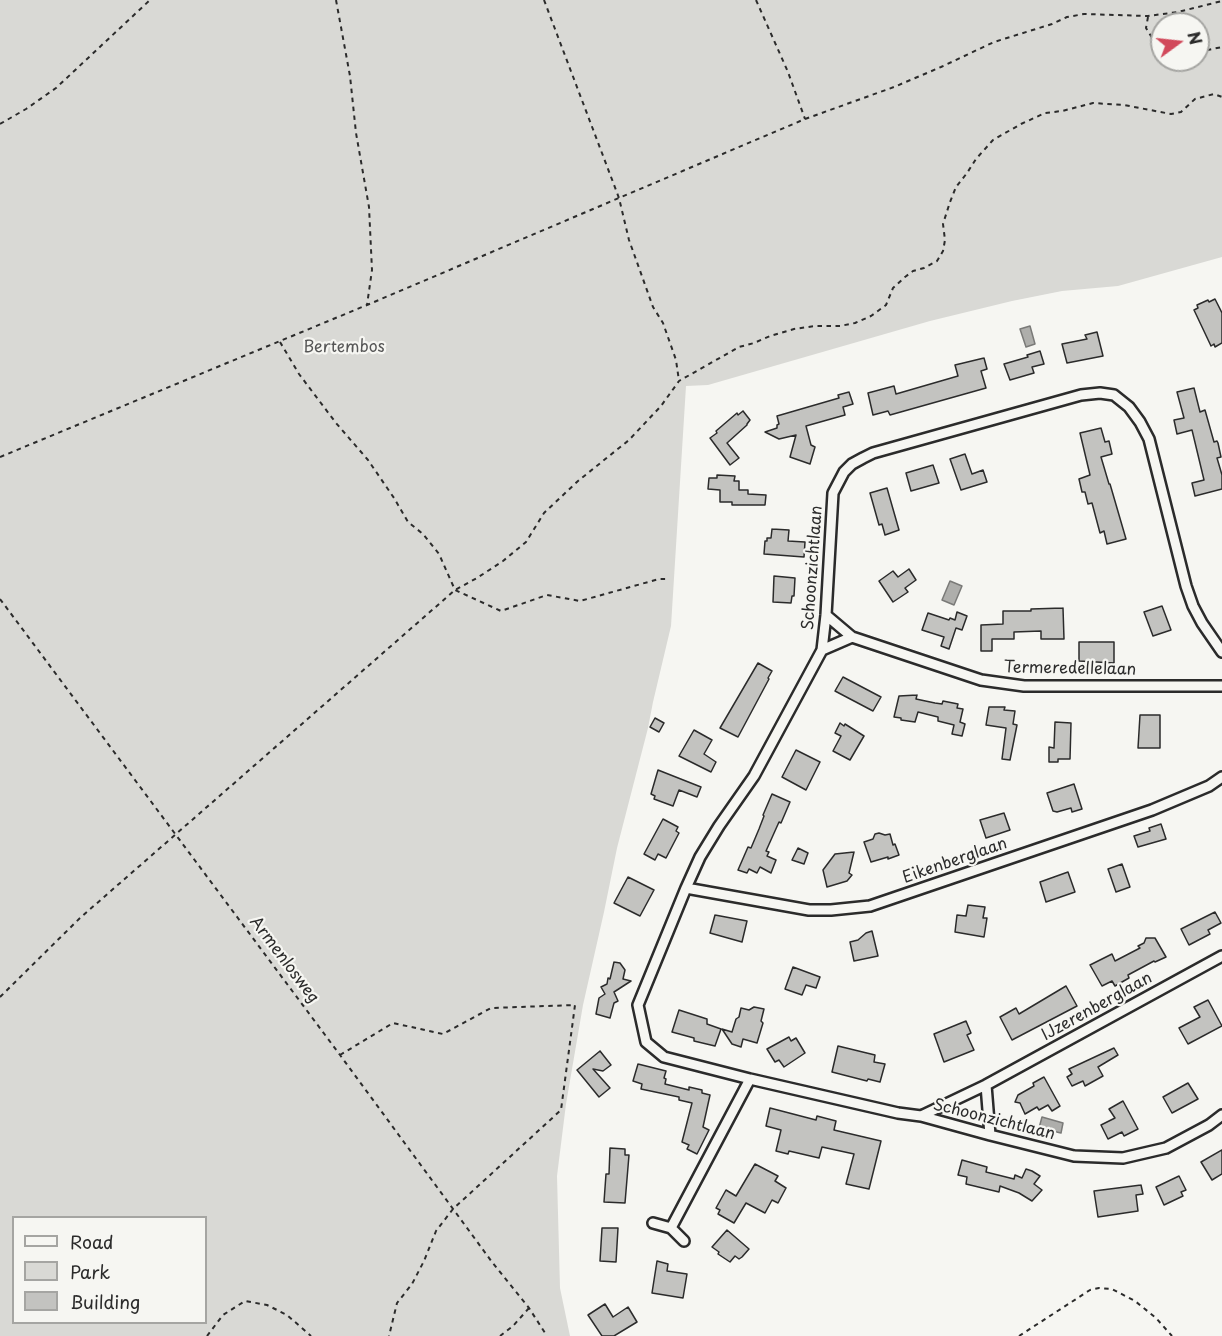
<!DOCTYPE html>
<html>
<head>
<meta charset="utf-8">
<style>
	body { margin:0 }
	#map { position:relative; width:1222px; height:1336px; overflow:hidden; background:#f6f6f2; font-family:"Playpen Sans",sans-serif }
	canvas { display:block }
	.legend { position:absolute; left:12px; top:1216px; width:195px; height:108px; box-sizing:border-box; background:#f6f6f2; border:2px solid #a5a5a2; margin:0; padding:8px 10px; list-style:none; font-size:18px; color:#2b2b2b }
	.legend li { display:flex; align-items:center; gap:12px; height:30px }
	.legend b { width:30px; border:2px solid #a5a5a2 }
	.north { position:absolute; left:1150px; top:12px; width:60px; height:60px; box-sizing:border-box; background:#f6f6f2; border:2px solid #a5a5a2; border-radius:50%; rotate:75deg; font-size:16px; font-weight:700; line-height:24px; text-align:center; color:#2b2b2b }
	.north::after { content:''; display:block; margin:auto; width:21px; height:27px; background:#d1495b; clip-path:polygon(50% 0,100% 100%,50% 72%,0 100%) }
</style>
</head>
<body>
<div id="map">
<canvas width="1222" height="1336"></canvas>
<ul class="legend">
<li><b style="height:8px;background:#f6f6f2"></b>Road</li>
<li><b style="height:16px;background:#d9d9d5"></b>Park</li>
<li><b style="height:16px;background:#c3c3c0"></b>Building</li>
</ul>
<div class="north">N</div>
</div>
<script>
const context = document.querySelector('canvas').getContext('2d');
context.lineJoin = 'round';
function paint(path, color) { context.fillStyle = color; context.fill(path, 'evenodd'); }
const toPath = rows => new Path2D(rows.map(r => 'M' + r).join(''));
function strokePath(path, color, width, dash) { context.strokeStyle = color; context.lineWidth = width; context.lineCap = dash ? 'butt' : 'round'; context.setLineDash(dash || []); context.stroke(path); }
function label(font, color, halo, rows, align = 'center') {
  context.font = font + ' "Playpen Sans",sans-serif'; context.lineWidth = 4.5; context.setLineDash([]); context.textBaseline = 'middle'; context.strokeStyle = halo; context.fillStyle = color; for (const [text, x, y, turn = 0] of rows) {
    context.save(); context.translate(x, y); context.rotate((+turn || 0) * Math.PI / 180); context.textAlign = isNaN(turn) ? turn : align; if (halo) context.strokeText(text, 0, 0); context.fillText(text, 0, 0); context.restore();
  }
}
const green = toPath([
	[0,0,1222,0,1222,257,1118,286,1062,291,1012,301,930,321,708,385,686,386,671,626,653,702,648,728,617,848,604,912,583,1005,566,1104,557,1176,560,1288,570,1336,0,1336],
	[1162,24,1198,24,1198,60,1162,60],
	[14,1218,206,1218,206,1322,14,1322]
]);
const water = toPath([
	[1030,326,1035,344,1026,347,1020,329,1030,326],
	[950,581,962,586,954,605,942,600,950,581],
	[1042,1117,1063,1123,1061,1133,1039,1128,1042,1117]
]);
const building = toPath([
	[1215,299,1222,313,1222,343,1215,347,1214,344,1211,346,1194,310,1198,308,1197,305,1208,300,1209,302,1215,299],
	[1097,332,1103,356,1067,363,1062,344,1087,339,1085,335,1097,332],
	[1040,351,1044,364,1032,367,1034,373,1010,380,1004,364,1028,357,1027,355,1040,351],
	[984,358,987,369,981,371,986,388,890,415,888,411,873,415,868,393,894,386,896,394,958,376,955,365,984,358],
	[1194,388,1200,412,1205,410,1214,442,1217,441,1218,443,1221,457,1217,458,1222,475,1222,489,1195,496,1192,483,1204,480,1192,430,1177,434,1174,420,1184,418,1177,392,1194,388],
	[849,392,853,404,843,407,845,415,806,426,811,445,815,447,810,464,790,457,796,435,779,439,765,432,777,428,777,425,779,424,777,416,839,398,838,395,849,392],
	[743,411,750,420,747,424,747,425,727,443,739,458,730,465,710,438,717,433,716,431,737,413,738,415,743,411],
	[1101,428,1105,442,1109,441,1112,454,1101,457,1109,484,1110,484,1126,539,1107,544,1104,531,1100,533,1092,503,1088,504,1085,492,1082,492,1079,479,1090,475,1080,433,1101,428],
	[965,454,972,474,983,470,987,482,961,490,950,459,965,454],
	[933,465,939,483,911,491,906,473,933,465],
	[717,475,735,476,734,481,739,481,739,490,748,490,748,494,766,495,765,505,732,505,732,502,720,502,720,490,708,489,709,478,717,478,717,475],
	[887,488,899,530,885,535,882,524,879,525,870,493,887,488],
	[772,529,789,530,788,541,805,542,804,557,764,554,765,541,767,541,767,538,771,538,772,529],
	[909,569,916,580,905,588,908,592,893,602,879,581,893,571,898,577,909,569],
	[774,576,795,578,794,596,792,596,791,603,773,602,774,576],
	[1162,606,1171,630,1153,636,1144,612,1162,606],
	[1063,608,1064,639,1041,639,1041,631,1014,632,1014,639,992,639,992,651,981,651,981,625,1003,624,1003,611,1031,611,1031,609,1063,608],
	[957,612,967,616,962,630,956,628,949,649,941,646,944,637,922,630,928,613,949,620,950,618,955,620,957,612],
	[1079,642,1114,642,1114,663,1079,661,1079,642],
	[758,663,772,671,768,678,769,679,738,737,720,728,758,663],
	[843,677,881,697,873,711,835,691,843,677],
	[917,695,916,699,935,703,942,704,943,701,958,704,957,708,963,709,960,722,965,724,962,736,952,734,954,725,938,721,938,717,918,712,915,722,901,720,901,718,894,717,899,696,917,695],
	[989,707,1005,707,1004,710,1015,711,1013,724,1017,725,1010,760,1002,759,1006,728,986,725,989,707],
	[1140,715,1160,715,1160,748,1138,748,1140,715],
	[655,718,664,723,659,732,650,727,655,718],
	[1055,722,1071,723,1070,759,1058,759,1058,762,1049,762,1049,747,1054,748,1055,722],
	[840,723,844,726,845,724,864,736,850,760,833,751,841,736,835,733,840,723],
	[694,730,712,740,704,754,716,762,711,772,679,756,694,730],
	[796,750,820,762,806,790,782,777,796,750],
	[658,770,701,787,697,797,679,790,673,806,654,799,655,796,651,794,658,770],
	[1074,784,1082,809,1072,812,1071,808,1057,812,1053,811,1047,793,1074,784],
	[772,794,790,802,781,823,779,822,766,851,769,852,767,856,776,860,771,873,760,867,757,873,749,869,747,873,738,870,748,847,751,848,759,829,764,816,763,815,772,794],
	[1004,813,1010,830,986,838,980,820,1004,813],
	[663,819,678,827,676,831,679,833,666,858,658,854,655,860,644,854,663,819],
	[1161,824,1166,839,1138,847,1134,836,1150,831,1149,828,1161,824],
	[879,833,885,835,890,834,893,845,895,844,899,855,888,859,888,857,871,862,864,842,873,839,875,834,879,833],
	[798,848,808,853,804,864,792,860,798,848],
	[854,852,849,873,852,875,847,881,827,887,823,870,835,854,854,852],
	[1122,864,1130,887,1116,892,1108,869,1122,864],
	[1068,872,1075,892,1046,902,1040,882,1068,872],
	[628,877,654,890,640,916,614,903,628,877],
	[968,905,985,907,983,918,987,918,984,937,955,932,957,915,966,916,968,905],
	[1215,912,1221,923,1208,930,1210,934,1189,945,1181,929,1215,912],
	[715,915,747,921,742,942,710,933,715,915],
	[872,931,878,956,854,961,850,942,858,940,866,933,872,931],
	[1146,938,1155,938,1166,957,1155,962,1154,961,1128,975,1129,978,1115,986,1112,981,1102,986,1090,965,1112,954,1115,961,1140,948,1138,946,1144,943,1146,938],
	[614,962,620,963,625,970,623,979,631,981,614,992,618,1001,614,1003,610,1018,596,1014,599,998,605,994,601,987,607,984,608,978,610,979,614,962],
	[793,967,820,977,816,988,806,985,802,995,785,989,793,967],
	[1066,986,1077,1006,1012,1040,1000,1017,1016,1008,1019,1014,1066,986],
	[1208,1000,1222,1026,1188,1044,1179,1028,1200,1017,1194,1007,1208,1000],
	[754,1007,764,1009,761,1021,763,1023,757,1043,743,1039,741,1047,732,1044,722,1029,732,1032,736,1019,739,1017,741,1008,749,1010,754,1007],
	[679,1010,707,1019,707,1024,721,1029,715,1046,694,1041,694,1038,672,1032,679,1010],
	[966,1021,971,1033,967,1035,974,1050,944,1062,934,1034,966,1021],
	[789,1037,791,1041,796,1038,805,1053,784,1067,779,1060,775,1062,767,1049,789,1037],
	[838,1046,875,1055,874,1062,885,1064,880,1082,868,1079,867,1081,832,1072,838,1046],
	[1114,1048,1118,1055,1098,1067,1103,1076,1085,1086,1083,1081,1072,1086,1067,1077,1072,1074,1069,1069,1114,1048],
	[600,1051,611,1065,603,1071,593,1069,610,1088,599,1097,577,1070,600,1051],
	[638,1064,666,1071,664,1078,666,1079,665,1084,689,1090,689,1087,702,1090,702,1093,710,1095,703,1127,709,1130,697,1154,687,1149,689,1145,682,1142,692,1103,679,1100,679,1097,641,1089,642,1084,633,1081,638,1064],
	[1044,1077,1060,1106,1052,1111,1048,1105,1039,1110,1037,1107,1025,1114,1020,1103,1015,1102,1018,1095,1034,1086,1033,1083,1044,1077],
	[1188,1083,1198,1099,1172,1113,1163,1097,1188,1083],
	[1123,1101,1138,1129,1124,1136,1122,1132,1108,1139,1101,1125,1115,1118,1109,1109,1123,1101],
	[770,1108,816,1120,817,1116,836,1121,834,1130,881,1141,869,1189,846,1184,854,1154,822,1147,819,1158,789,1151,788,1154,776,1151,781,1130,766,1126,770,1108],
	[610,1148,625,1149,625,1155,629,1155,625,1203,604,1202,606,1174,609,1174,610,1148],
	[1222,1150,1222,1174,1212,1180,1201,1162,1222,1150],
	[962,1160,987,1167,986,1172,1014,1179,1015,1175,1022,1178,1026,1169,1032,1171,1040,1176,1034,1184,1042,1190,1032,1201,1019,1193,1000,1186,999,1192,966,1184,967,1177,958,1175,962,1160],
	[755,1164,778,1176,775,1181,786,1188,778,1203,772,1200,765,1213,746,1203,734,1223,718,1214,720,1210,716,1208,726,1190,736,1196,755,1164],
	[1179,1176,1186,1190,1181,1192,1183,1196,1164,1205,1156,1187,1179,1176],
	[1141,1185,1143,1194,1136,1195,1138,1211,1098,1217,1094,1191,1141,1185],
	[602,1228,618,1228,616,1262,600,1261,602,1228],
	[727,1230,749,1249,742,1257,739,1259,735,1256,730,1262,718,1254,719,1252,712,1247,727,1230],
	[657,1261,668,1264,667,1271,687,1274,683,1298,652,1293,657,1261],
	[605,1304,613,1317,628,1307,637,1322,614,1336,602,1336,588,1315,605,1304]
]);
const path = toPath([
	[336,0,350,76,356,133,369,207,372,270,367,305],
	[544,0,619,198,629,240,653,307,663,323,676,360,679,381],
	[756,0,788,72,805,119],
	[1148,17,1146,28,1154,41,1162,46],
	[1198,52,1222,47],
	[0,124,26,109,56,88,150,0],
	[280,342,299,374,336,423,368,460,394,498,408,522,423,534,439,554,455,590,501,611,547,595,580,601,659,579,668,579],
	[0,457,367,305,805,119,894,87,941,67,994,42,1052,24,1067,17,1084,14,1148,16,1178,12,1222,1],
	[0,599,340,1055,492,1262,529,1308,547,1336],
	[0,997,80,918,455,590,477,578,503,561,526,542,544,513,578,481,629,440,661,406,679,381,739,347,754,343,770,336,794,329,815,326,840,326,855,323,871,316,886,305,893,288,905,277,913,271,924,268,937,261,943,251,945,240,943,224,950,202,956,187,967,173,976,159,993,140,1021,124,1045,113,1062,111,1093,103,1124,105,1171,114,1181,112,1195,99,1214,94,1222,97],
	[340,1055,393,1023,443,1034,491,1008,575,1005,561,1110,453,1209,436,1231,424,1261,412,1284,397,1303,389,1336],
	[207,1336,223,1315,245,1301,267,1305,287,1315,311,1336],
	[500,1336,513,1326,529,1308],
	[1019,1336,1090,1290,1099,1288,1112,1289,1135,1301,1156,1318,1172,1336]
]);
const minor = toPath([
	[826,615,852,637,981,680,1024,686,1222,686],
	[822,650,852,637],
	[1222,652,1202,623,1193,606,1186,586,1149,439,1140,422,1129,407,1114,395,1100,393,1081,395,873,453,863,458,852,464,844,472,833,493,826,615,822,650,754,776,719,826,700,857,686,888,638,1005,646,1042,664,1057,750,1079,898,1113,921,1116,990,1135,1074,1156,1123,1158,1166,1148,1209,1125,1222,1115],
	[686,888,809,910,831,910,870,906,1152,810,1209,786,1222,777],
	[986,1085,1222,956],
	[921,1116,986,1085,990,1135],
	[653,1223,671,1228,684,1241],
	[671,1228,750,1079]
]);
const parkNames = [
	["Bertembos",344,348]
];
const streetNames = [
	["Schoonzichtlaan",813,568,-86],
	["Termeredellelaan",1070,669,1],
	["Eikenberglaan",955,861,-19],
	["Armenlosweg",284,960,53],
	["IJzerenberglaan",1097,1007,-29],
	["Schoonzichtlaan",994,1120,14]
];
paint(green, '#d9d9d5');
paint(water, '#aeaeab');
strokePath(water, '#7a7a78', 1.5);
paint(building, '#c3c3c0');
strokePath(building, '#2b2b2b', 1.5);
strokePath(minor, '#2b2b2b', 14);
strokePath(path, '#2b2b2b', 2, [4.5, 4.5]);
strokePath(minor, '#f6f6f2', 9);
label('16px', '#565656', '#f6f6f2', parkNames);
label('16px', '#2b2b2b', '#f6f6f2', streetNames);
</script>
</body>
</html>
